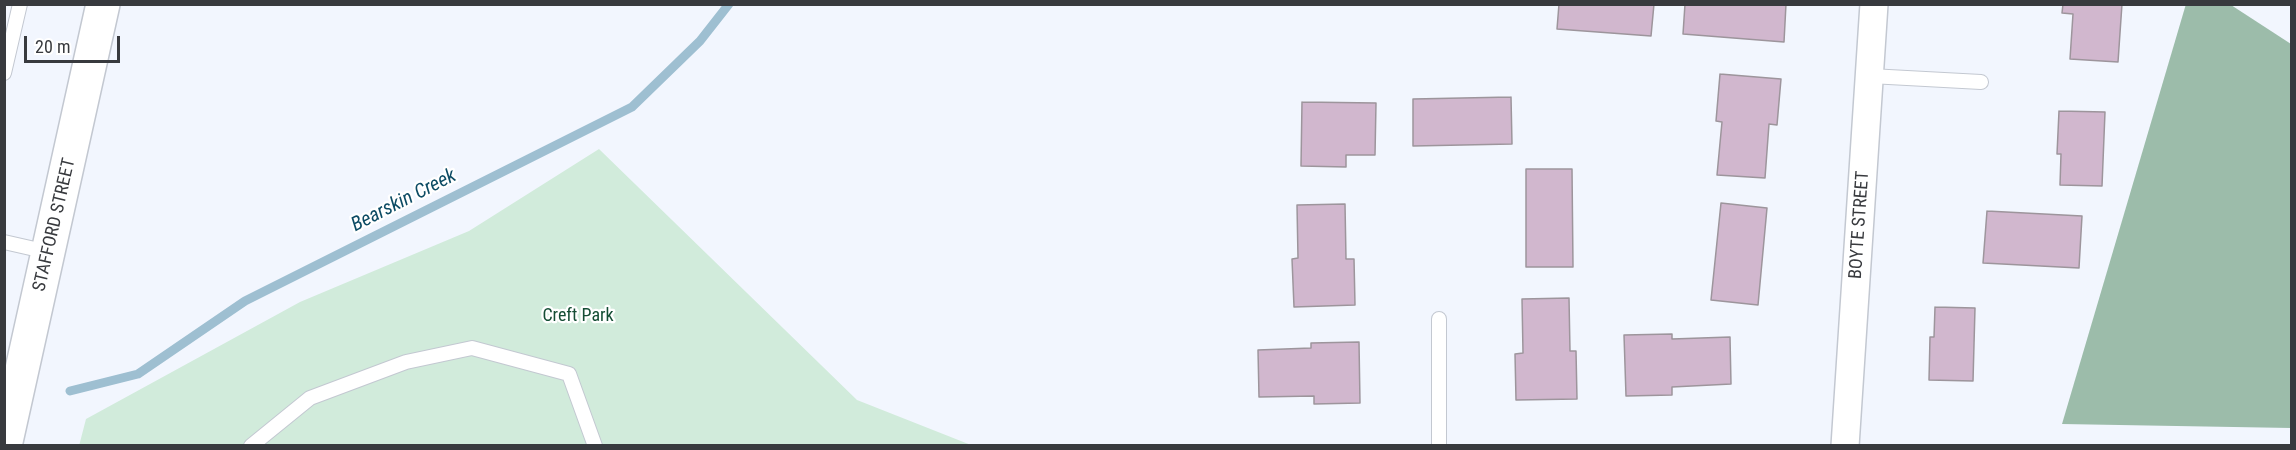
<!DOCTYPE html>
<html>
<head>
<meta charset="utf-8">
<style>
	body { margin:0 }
	#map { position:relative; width:2296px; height:450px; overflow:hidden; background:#f2f6fe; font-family:"Roboto Condensed",sans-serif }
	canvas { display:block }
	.frame { position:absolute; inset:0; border:6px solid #383a3e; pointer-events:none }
	.scale { position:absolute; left:24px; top:36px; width:96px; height:27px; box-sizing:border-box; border:3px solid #383a3e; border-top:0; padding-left:8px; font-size:18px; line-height:21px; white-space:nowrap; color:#383a3e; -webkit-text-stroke:4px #fff; paint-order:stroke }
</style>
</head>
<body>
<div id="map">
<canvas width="2296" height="450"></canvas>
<div class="frame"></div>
<div class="scale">20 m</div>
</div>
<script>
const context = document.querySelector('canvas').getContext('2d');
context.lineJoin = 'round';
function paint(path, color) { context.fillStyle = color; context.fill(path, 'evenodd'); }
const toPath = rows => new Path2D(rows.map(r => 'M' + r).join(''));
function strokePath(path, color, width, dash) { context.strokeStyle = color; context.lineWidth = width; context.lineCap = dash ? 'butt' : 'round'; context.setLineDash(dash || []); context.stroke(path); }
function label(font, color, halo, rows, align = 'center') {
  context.font = font + ' "Roboto Condensed",sans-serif'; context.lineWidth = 4.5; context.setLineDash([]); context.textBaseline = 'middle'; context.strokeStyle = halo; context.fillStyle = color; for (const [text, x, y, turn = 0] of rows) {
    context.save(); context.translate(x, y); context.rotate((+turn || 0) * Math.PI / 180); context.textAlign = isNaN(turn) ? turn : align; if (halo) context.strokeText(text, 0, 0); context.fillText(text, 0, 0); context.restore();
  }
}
const green = toPath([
	[599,149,857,400,971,445,79,446,86,419,300,302,469,231]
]);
const forest = toPath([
	[2186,4,2231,5,2291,44,2291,428,2062,424]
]);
const stream = toPath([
	[70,391,138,374,245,301,632,107,700,41,729,4]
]);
const building = toPath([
	[1559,4,1654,4,1651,36,1557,29,1559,4],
	[1685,4,1786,4,1784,42,1683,34,1685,4],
	[2063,4,2122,4,2118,62,2070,59,2073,14,2062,13,2063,4],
	[1720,74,1781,79,1777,125,1769,124,1765,178,1717,175,1722,122,1716,121,1720,74],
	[1511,97,1512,144,1413,146,1413,99,1511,97],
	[1302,102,1376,103,1375,155,1346,155,1346,167,1301,166,1302,102],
	[2059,111,2105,112,2102,186,2060,185,2061,154,2057,154,2059,111],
	[1526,169,1572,169,1573,267,1526,267,1526,169],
	[1721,203,1767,208,1758,305,1711,300,1721,203],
	[1345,204,1346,259,1354,259,1355,305,1294,307,1292,259,1298,258,1297,205,1345,204],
	[1987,211,2082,216,2079,268,1983,263,1987,211],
	[1569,298,1570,351,1576,351,1577,399,1516,400,1515,354,1523,353,1522,299,1569,298],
	[1935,307,1975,308,1973,381,1929,380,1930,337,1934,337,1935,307],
	[1672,334,1672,339,1730,337,1731,384,1672,387,1672,395,1626,396,1624,335,1672,334],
	[1359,342,1360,403,1314,404,1314,396,1259,397,1258,350,1311,348,1311,343,1359,342]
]);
const service = toPath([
	[4,73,20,4],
	[1870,76,1981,82],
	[4,242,48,252],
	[1439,319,1439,446],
	[251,446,310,398,406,362,472,348,569,374,595,446]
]);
const minor = toPath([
	[1845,446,1874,4]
]);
const tertiary = toPath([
	[5,446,103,4]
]);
const streetNames = [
	["STAFFORD STREET",55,225,-77],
	["BOYTE STREET",1860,225,-86]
];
const parkNames = [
	["Creft Park",578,316]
];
const waterNames = [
	["Bearskin Creek",404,201,-27]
];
paint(green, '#d1ebdb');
paint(forest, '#9cbcaa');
strokePath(stream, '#9ebfd1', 9);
paint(building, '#d1b7ce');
strokePath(building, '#9d959c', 1.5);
strokePath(service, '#c3c8d1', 16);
strokePath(minor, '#c3c8d1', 30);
strokePath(tertiary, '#c3c8d1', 36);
strokePath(service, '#fff', 14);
strokePath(minor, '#fff', 27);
strokePath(tertiary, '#fff', 33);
label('18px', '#383a3e', '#fff', streetNames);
label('18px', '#144d34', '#fff', parkNames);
label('italic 20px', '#0c4b64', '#fff', waterNames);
</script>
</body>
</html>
